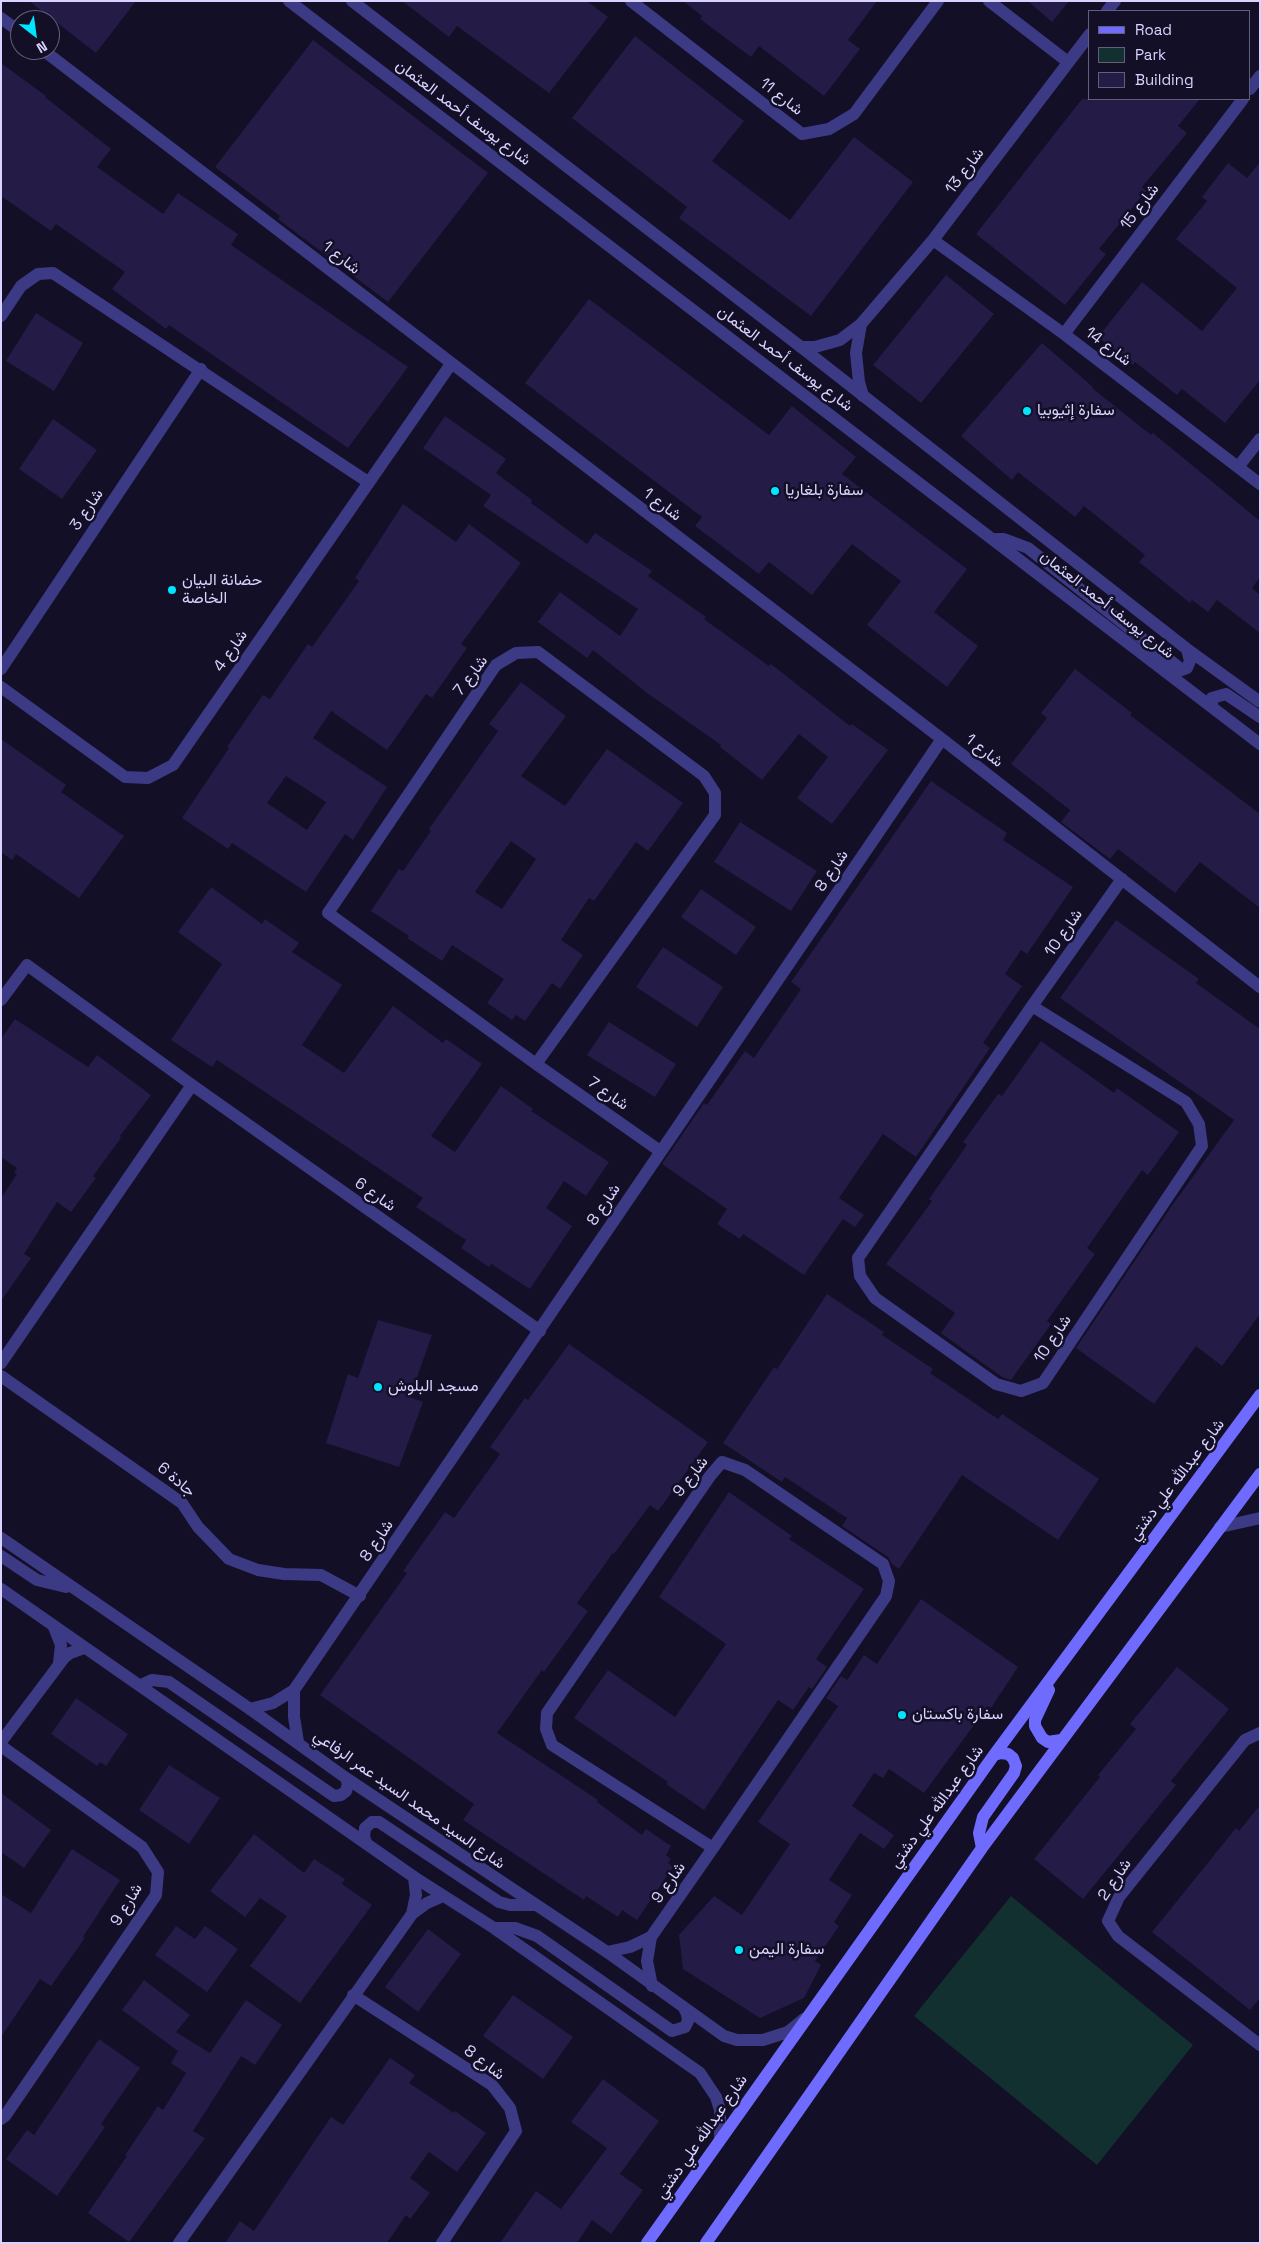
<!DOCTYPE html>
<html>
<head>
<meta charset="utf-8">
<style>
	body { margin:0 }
	#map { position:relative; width:1261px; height:2244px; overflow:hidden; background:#130f26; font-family:"Space Grotesk",sans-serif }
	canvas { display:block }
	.frame { position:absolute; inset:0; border:2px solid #d9d4ff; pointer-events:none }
	.legend { position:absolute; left:1088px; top:10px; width:162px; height:90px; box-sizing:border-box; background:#130f26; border:1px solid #625e7d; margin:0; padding:6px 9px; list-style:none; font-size:15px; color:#d9d4ff }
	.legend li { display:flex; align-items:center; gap:10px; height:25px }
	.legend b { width:25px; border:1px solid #625e7d }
	.north { position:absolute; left:10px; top:10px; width:50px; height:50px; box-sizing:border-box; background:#130f26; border:1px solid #625e7d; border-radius:50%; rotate:150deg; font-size:14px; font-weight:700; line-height:20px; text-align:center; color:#d9d4ff }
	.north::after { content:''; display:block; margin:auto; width:18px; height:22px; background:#00e5ff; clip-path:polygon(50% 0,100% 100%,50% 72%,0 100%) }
</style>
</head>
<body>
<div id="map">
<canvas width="1261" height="2244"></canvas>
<div class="frame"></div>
<ul class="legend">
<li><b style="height:6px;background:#6f6bff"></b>Road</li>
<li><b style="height:14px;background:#12302f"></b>Park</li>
<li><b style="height:14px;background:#241b47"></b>Building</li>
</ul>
<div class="north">N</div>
</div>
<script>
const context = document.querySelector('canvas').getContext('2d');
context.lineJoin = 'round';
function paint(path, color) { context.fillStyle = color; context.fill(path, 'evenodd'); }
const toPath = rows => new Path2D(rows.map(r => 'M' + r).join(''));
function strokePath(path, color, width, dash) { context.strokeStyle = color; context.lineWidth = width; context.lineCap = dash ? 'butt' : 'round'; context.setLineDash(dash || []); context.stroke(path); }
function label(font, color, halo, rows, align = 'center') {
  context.font = font + ' "Space Grotesk",Vazirmatn,sans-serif'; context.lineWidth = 5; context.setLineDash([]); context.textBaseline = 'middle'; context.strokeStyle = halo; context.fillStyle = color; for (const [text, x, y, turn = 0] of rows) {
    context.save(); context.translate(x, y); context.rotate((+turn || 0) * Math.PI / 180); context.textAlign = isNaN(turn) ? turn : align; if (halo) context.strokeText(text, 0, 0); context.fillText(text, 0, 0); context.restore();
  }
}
const green = toPath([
	[1011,1896,1193,2045,1097,2165,914,2016]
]);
const building = toPath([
	[29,1,136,1,96,53],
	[402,1,587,1,608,17,549,93,457,26,449,37],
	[683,1,877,1,848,40,860,49,824,96,759,46,751,57,700,19,702,16],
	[1028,1,1069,1,1052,22],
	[635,36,744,121,712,161,790,220,854,137,913,182,811,316,679,218,687,207,572,118],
	[313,40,488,173,388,302,278,219,280,216,215,167],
	[1,63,46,96,45,97,111,149,97,167,163,214,178,193,238,234,231,245,408,367,348,448,169,325,166,329,112,289,125,272,56,224,51,231,1,196],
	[1082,99,1200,99,1178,126,1187,133,1142,187,1146,191,1099,249,1106,254,1065,305,976,234],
	[1260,162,1260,380,1225,423,1182,389,1177,395,1135,362,1133,365,1098,337,1142,282,1202,331,1237,288,1176,239,1207,201,1202,197,1228,163,1247,178],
	[946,275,994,314,921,403,873,365],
	[589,299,769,435,792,406,856,457,842,474,967,569,934,612,978,646,947,687,867,625,901,581,852,544,812,595,769,562,759,574,695,526,702,517,525,383],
	[36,313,83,343,54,391,6,361],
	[1042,343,1093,387,1092,388,1151,435,1153,433,1260,521,1260,577,1252,588,1260,595,1260,633,1217,600,1208,612,1192,600,1190,603,1139,562,1145,555,1084,506,1075,517,1018,472,1012,480,961,436],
	[445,416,506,459,496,473,532,500,531,503,587,544,595,533,652,571,648,576,706,617,704,619,769,666,771,664,850,726,852,724,888,750,832,824,797,798,828,757,799,734,762,780,720,747,721,745,647,693,593,650,587,658,538,622,560,592,620,636,638,609,483,506,491,495,423,448],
	[53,419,97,450,62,499,19,469],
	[403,504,456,542,469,524,521,563,461,644,467,648,432,698,426,694,387,750,331,711,313,738,387,787,353,840,345,834,306,892,232,843,228,849,182,818,229,748,227,747,263,695,270,699,308,644,312,647,359,581,355,578],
	[286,776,326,802,307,830,267,803],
	[1075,669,1132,713,1130,715,1260,814,1260,908,1200,862,1175,893,1118,849,1110,859,1061,822,1070,810,1011,764,1047,718,1041,713],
	[521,682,566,716,521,776,565,806,607,749,683,803,648,851,636,842,594,901,589,898,561,940,583,955,560,989,552,983,525,1021,516,1015,512,1020,487,1003,504,979,452,945,442,961,407,938,409,936,371,911,399,869,403,871,431,831,429,829,498,731,489,724],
	[511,841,536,859,502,909,475,892],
	[1,739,66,785,61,792,124,836,79,898,16,854,12,860,1,852],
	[931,781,1007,833,1003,840,1073,887,1027,954,1021,950,1005,974,1022,986,983,1043,990,1048,916,1157,883,1134,839,1198,864,1215,855,1227,843,1219,804,1275,743,1234,740,1239,717,1224,727,1209,662,1164,704,1103,707,1105,745,1051,754,1058,801,989,791,982],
	[740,822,817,871,791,911,714,862],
	[211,887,262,924,265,919,299,943,292,952,342,985,302,1045,344,1073,393,1006,443,1043,446,1039,482,1064,431,1136,455,1152,501,1086,533,1109,531,1111,609,1162,586,1196,564,1181,546,1208,572,1226,530,1289,491,1264,489,1267,461,1248,466,1240,416,1207,423,1198,217,1060,212,1067,171,1040,222,964,178,932],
	[701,889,756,927,736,955,681,917],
	[1116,920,1199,979,1196,983,1260,1029,1260,1314,1222,1366,1196,1346,1154,1404,1076,1348,1171,1207,1234,1120,1060,998],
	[663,947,723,987,697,1027,636,987],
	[15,1019,88,1067,97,1055,151,1095,120,1136,121,1138,93,1176,96,1178,71,1212,57,1202,24,1254,31,1258,1,1301,1,1198,17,1174,14,1172,17,1168,1,1157,1,1039],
	[609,1022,676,1064,655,1097,587,1055],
	[1041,1041,1114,1093,1117,1088,1179,1132,1148,1175,1142,1170,1087,1248,1095,1254,1047,1321,1051,1324,1011,1380,1002,1377,941,1333,955,1313,886,1264,932,1201,929,1199,967,1145,963,1142,998,1094,1002,1096],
	[827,1294,884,1332,882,1335,933,1369,930,1373,998,1419,1002,1414,1099,1479,1058,1540,962,1475,899,1569,892,1564,888,1557,842,1526,847,1518,785,1477,782,1482,723,1443,774,1367,777,1369],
	[378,1320,432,1335,410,1397,423,1402,399,1467,326,1443,348,1374,358,1378],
	[569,1344,708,1442,658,1511,650,1505,614,1554,613,1553,577,1603,588,1611,544,1672,542,1670,497,1733,598,1800,597,1802,642,1835,646,1829,671,1846,666,1855,671,1859,668,1863,673,1867,637,1920,622,1910,618,1917,586,1896,584,1900,463,1820,474,1804,320,1695,407,1573,403,1571,445,1512,454,1518,500,1454,490,1447,525,1398,528,1400],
	[729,1492,792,1536,789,1539,864,1589,816,1659,827,1667,812,1689,809,1687,793,1710,778,1700,704,1810,666,1784,668,1782,574,1718,608,1670,675,1717,726,1644,659,1597],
	[921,1599,1018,1667,991,1708,988,1706,924,1793,889,1769,883,1778,874,1773,852,1806,894,1835,884,1849,860,1833,829,1880,852,1895,834,1922,839,1926,815,1961,821,1965,804,1998,760,2018,683,1969,679,1935,714,1896,742,1915,790,1844,758,1822,838,1706,826,1698,841,1676,847,1680,864,1655,877,1664],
	[1177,1667,1229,1709,1171,1781,1176,1785,1083,1899,1034,1859,1100,1777,1098,1775,1136,1729,1130,1724],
	[76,1698,128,1734,106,1766,100,1762,97,1766,51,1734],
	[169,1765,220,1798,189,1844,139,1810],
	[1,1793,51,1830,24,1868,1,1852],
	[1260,1805,1260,1998,1250,2010,1152,1932,1236,1828,1239,1831],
	[254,1834,304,1873,314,1859,345,1879,342,1884,372,1905,300,2003,250,1966,287,1916,260,1898,245,1917,210,1891],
	[72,1849,120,1880,83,1937,85,1938,51,1986,40,1979,1,2037,1,1894,31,1913],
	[176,1926,195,1939,205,1926,238,1949,207,1992,155,1955],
	[428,1929,461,1954,418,2012,385,1987],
	[144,1980,190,2015,176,2032,210,2053,246,2000,282,2025,255,2065,241,2056,193,2131,205,2138,129,2242,88,2213,127,2156,125,2155,158,2106,163,2110,186,2073,171,2063,178,2051,122,2010],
	[513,1995,573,2037,543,2079,483,2036],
	[99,2039,140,2068,101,2124,105,2127,57,2196,6,2159,27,2130,34,2135],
	[390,2058,415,2075,409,2083,454,2113,455,2111,486,2133,457,2172,429,2152,410,2178,430,2193,410,2219,406,2215,387,2243,225,2243,240,2221,254,2231,331,2117,343,2125],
	[603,2079,659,2121,620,2174,643,2190,611,2234,592,2220,577,2243,500,2243,536,2191,561,2209,607,2148,571,2122]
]);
const minor = toPath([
	[631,1,802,134,829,129,854,114,938,1],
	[989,1,1068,62],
	[1107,11,1115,1],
	[1,18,20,32],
	[43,50,942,739,1260,987],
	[1250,89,1260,76],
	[933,240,1064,334,1260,484],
	[1,316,21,286,38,274,53,273,368,482],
	[861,324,856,353,859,382,863,396],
	[1064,334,1243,99],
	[801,347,815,347,840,340,861,324,933,240,1090,34],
	[1238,467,1260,439],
	[1,669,201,369],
	[1,687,125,777,148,778,173,765,451,364],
	[1,1000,27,965,192,1085,540,1331],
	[1032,1006,1186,1102,1199,1124,1202,1146,1043,1383,1021,1391,996,1384,875,1298,860,1276,858,1258,1032,1006,1122,879],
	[536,1064,715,815,715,793,704,776,538,652,516,653,496,665,328,913,536,1064,660,1151],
	[1,1363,192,1085],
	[1,1376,182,1503,198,1527,229,1559,258,1570,284,1574,321,1575,360,1596],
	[54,1627,61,1645,59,1663],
	[294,1690,294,1717,298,1742],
	[250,1709,273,1703,294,1690,942,739],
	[1260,1733,1245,1740,1119,1897,1108,1921,1118,1936,1260,2045],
	[1,1742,64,1658,70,1653,84,1648],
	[1,1746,142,1847,158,1872,156,1895,5,2116,1,2119],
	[412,1914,416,1895,414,1877],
	[607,1952,630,1947,651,1937],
	[652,1986,647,1961,651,1937,713,1848,886,1596,889,1581,883,1564,745,1470,722,1462,710,1476,547,1713,546,1729,552,1745,713,1848],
	[353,1995,492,2085,510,2108,516,2131,442,2243],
	[179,2243,412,1914,427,1903,443,1896]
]);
const tertiary = toPath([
	[289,1,1260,744],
	[352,1,801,347,1187,649,1260,702],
	[996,539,1004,539,1028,548,1182,670,1187,668,1190,661,1187,649],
	[1212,706,1212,698,1226,694,1260,717],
	[1220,1527,1260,1518],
	[1,1538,250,1709,346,1778,607,1952,724,2036,737,2040,763,2040,788,2032,804,2019],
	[1,1556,37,1580,66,1587],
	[1,1589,414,1877,494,1928,700,2073,716,2097,720,2110,720,2138],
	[141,1685,152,1680,169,1682,334,1796,341,1795,346,1791,348,1784,346,1778],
	[366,1842,364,1837,365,1828,372,1822,379,1822,499,1902,510,1905,535,1905],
	[494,1928,515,1928,537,1936,672,2031,685,2027,688,2021,687,2014,684,2008]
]);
const secondary = toPath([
	[1049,1690,1035,1720,1035,1726,1042,1738,1048,1742,1061,1740],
	[982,1848,979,1833,983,1817,1014,1773,1016,1766,1013,1758,1008,1754,1001,1753,994,1755],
	[647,2243,994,1755,1260,1395],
	[706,2243,982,1848,1260,1474]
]);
const markers = [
	[1027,411,5,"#00e5ff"],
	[775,491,5,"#00e5ff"],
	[172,590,5,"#00e5ff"],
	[378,1387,5,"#00e5ff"],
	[902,1715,5,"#00e5ff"],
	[739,1950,5,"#00e5ff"]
];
const streetNames = [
	["شارع 11",781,97,38],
	["شارع يوسف أحمد العثمان",463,113,37],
	["شارع 13",965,171,-53],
	["شارع 15",1140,207,-53],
	["شارع 1",341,258,38],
	["شارع 14",1108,347,37],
	["شارع يوسف أحمد العثمان",785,359,37],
	["شارع 1",662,505,37],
	["شارع 3",87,510,-56],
	["شارع يوسف أحمد العثمان",1107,605,38],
	["شارع 4",231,651,-55],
	["شارع 7",471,676,-53],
	["شارع 1",984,751,38],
	["شارع 8",832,871,-56],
	["شارع 10",1064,933,-55],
	["شارع 7",608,1094,35],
	["شارع 6",375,1195,35],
	["شارع 8",604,1205,-56],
	["شارع 10",1053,1339,-56],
	["شارع 9",691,1477,-52],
	["جادة 6",176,1480,40],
	["شارع عبدالله علي دشتي",1177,1480,-53],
	["شارع 8",377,1541,-56],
	["شارع السيد محمد السيد عمر الرفاعي",409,1800,35],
	["شارع عبدالله علي دشتي",937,1807,-54],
	["شارع 2",1115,1880,-56],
	["شارع 9",669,1883,-55],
	["شارع 9",127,1905,-59],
	["شارع 8",484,2063,37],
	["شارع عبدالله علي دشتي",702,2137,-55]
];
const poiNames = [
	["سفارة إثيوبيا",1037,411],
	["سفارة بلغاريا",785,491],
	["حضانة البيان",182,581],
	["الخاصة",182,599],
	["مسجد البلوش",388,1387],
	["سفارة باكستان",912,1715],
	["سفارة اليمن",749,1950]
];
paint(green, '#12302f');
paint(building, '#241b47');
strokePath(minor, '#3d3a85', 12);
strokePath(tertiary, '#3d3a85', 12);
strokePath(secondary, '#6f6bff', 12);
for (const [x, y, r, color] of markers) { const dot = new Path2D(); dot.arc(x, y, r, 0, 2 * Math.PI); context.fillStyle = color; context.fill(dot); strokePath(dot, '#130f26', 2); }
label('16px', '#d9d4ff', '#130f26', streetNames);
label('16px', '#d9d4ff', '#130f26', poiNames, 'left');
</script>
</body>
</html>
